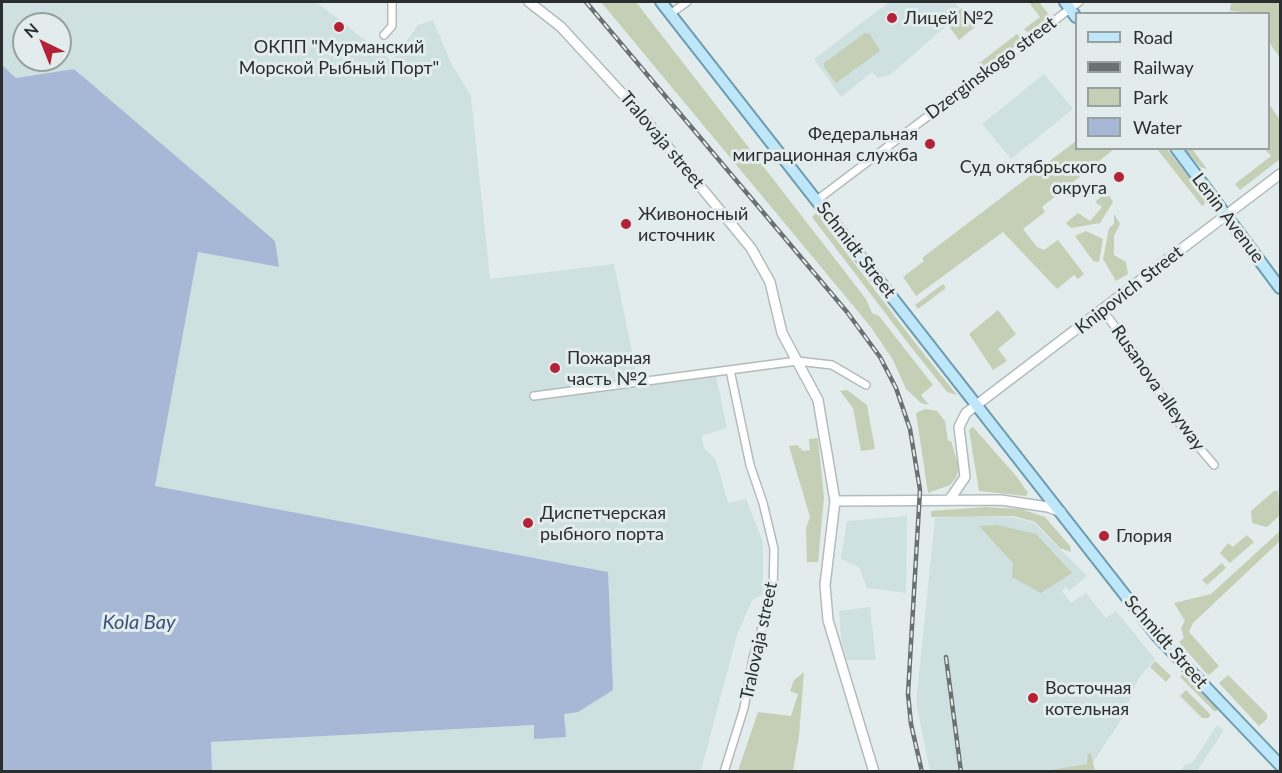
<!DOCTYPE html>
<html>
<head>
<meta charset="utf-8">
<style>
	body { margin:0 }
	#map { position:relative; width:1282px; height:773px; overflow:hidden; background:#e3ecec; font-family:Lato,sans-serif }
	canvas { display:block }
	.frame { position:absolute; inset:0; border:3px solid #2b2e2e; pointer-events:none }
	.legend { position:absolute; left:1075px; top:12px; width:195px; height:138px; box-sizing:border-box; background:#e3ecec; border:2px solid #99a0a0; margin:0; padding:8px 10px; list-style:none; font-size:18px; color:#2b2e2e }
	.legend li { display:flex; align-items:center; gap:12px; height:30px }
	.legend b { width:30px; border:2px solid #99a0a0 }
	.north { position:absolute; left:12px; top:12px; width:60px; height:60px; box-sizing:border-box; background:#e3ecec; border:2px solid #99a0a0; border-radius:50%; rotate:317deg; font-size:16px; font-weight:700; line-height:24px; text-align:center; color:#2b2e2e }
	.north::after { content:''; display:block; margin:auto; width:21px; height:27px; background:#b42238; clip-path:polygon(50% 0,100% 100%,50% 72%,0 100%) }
</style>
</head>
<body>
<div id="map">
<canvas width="1282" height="773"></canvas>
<div class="frame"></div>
<ul class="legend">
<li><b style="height:8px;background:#bee7fa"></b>Road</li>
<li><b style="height:8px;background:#6b7070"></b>Railway</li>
<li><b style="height:16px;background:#c5cfb5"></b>Park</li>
<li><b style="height:16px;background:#a7b8d7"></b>Water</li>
</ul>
<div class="north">N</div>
</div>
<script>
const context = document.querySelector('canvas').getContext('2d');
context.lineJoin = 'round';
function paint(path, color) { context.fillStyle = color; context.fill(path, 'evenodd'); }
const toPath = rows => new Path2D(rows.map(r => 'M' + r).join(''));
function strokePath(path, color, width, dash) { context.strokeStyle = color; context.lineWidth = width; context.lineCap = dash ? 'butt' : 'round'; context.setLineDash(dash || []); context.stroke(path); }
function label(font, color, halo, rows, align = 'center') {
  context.font = font + ' Lato,sans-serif'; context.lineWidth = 6; context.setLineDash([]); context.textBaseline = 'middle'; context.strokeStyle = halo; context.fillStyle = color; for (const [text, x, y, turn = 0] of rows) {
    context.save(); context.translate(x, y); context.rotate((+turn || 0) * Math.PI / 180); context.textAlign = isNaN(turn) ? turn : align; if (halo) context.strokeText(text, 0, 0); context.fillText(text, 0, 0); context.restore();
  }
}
const built = toPath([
	[2,2,316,2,392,61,418,25,433,20,451,63,471,96,490,279,614,264,639,386,716,376,727,428,701,436,705,449,716,460,728,503,746,499,763,542,763,595,752,600,737,635,701,771,212,771,211,742,535,725,534,739,563,714,608,572,155,486,198,252,278,267,75,69,16,78,2,65],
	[24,24,60,24,60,60,24,60],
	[889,2,955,2,959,8,942,21,946,26,890,75,878,78,872,72,841,97,814,59],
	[1044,74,1073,109,1011,159,982,124],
	[907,516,906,593,867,588,859,567,841,559,847,521],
	[967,516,1013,517,1034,523,1087,576,1069,591,1066,587,1062,591,1071,603,1086,593,1106,618,1116,611,1155,659,1138,679,1123,717,1087,771,930,771,916,703,935,518],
	[870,607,876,660,847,660,841,640,839,611],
	[1217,725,1224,730,1197,771,1180,771,1185,765,1193,762]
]);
const green = toPath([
	[601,2,636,2,866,299,872,313,879,316,933,385,921,395,929,405,921,403,906,389,893,360,870,326],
	[1033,2,1039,2,1050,16,1028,33,1024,29,1040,17,1030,4],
	[1231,2,1280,2,1280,58,1269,42,1268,14,1230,11],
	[962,8,976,26,959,40,945,21],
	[865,33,870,34,880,51,836,83,824,67,824,63],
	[1017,34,1021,39,982,69,978,64],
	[1269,104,1280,120,1280,159,1240,190,1235,184,1271,156,1265,149,1268,148],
	[1076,141,1076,148,1114,149,1042,207,1045,212,1023,229,1037,247,1044,250,1058,240,1084,274,1078,279,1074,275,1057,289,1003,232,916,296,903,277,924,261,922,258],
	[1157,149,1167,149,1207,201,1202,206],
	[1185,149,1192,149,1207,169,1200,167],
	[1107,192,1113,202,1100,223,1071,228,1066,223,1078,213,1090,221,1102,207,1095,202],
	[816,213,916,344,957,395,947,392,911,347,812,217],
	[1114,214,1120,224,1114,236,1114,255,1126,262,1128,274,1116,281,1103,259,1109,228,1114,224],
	[1086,231,1103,239,1099,262,1093,261,1075,236],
	[943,284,946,288,918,309,915,305],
	[998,310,1016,334,998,349,1007,361,993,370,969,334],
	[847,390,867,405,875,449,861,451,853,408,840,391],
	[925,409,937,411,945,421,948,441,951,441,959,467,956,478,950,485,928,493,916,413],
	[973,427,1017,477,1028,493,1026,496,979,491,969,430],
	[818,438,824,498,818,562,807,562,806,528,810,517,789,446,797,445,803,451,810,450,809,439],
	[1274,491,1278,491,1280,515,1267,527,1252,523,1251,511],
	[986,507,1021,509,1045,517,1070,546,1071,552,1060,548,1035,522,1014,516,931,517,931,511],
	[997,525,1036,534,1072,573,1041,593,1012,577,1013,563,979,526],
	[1280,531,1280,541,1193,623,1189,632,1219,666,1209,675,1206,673,1179,642,1184,638,1181,628,1185,621,1174,603,1211,594],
	[1247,535,1254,542,1230,563,1220,553,1228,543,1233,547],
	[1222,563,1226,568,1207,585,1202,580],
	[1155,661,1171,676,1166,682,1150,667],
	[804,672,799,736,793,771,738,771,758,712,791,716,798,694,790,691,794,680],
	[1183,674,1217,708,1217,711,1214,711,1180,677],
	[1228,675,1267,714,1267,719,1259,726,1219,683],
	[1186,690,1211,715,1208,718,1202,718,1180,696],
	[1088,753,1091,754,1095,771,1045,771,1087,764]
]);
const water = toPath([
	[2,65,16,78,74,69,275,241,279,267,198,252,155,486,608,572,613,690,578,712,564,714,566,737,534,739,534,725,211,742,212,771,2,771]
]);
const street = toPath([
	[670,14,687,2],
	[384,35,392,26,392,2],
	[817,200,1079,2],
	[1103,311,1130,346,1181,426,1214,465],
	[534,396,797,361,832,365,866,385],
	[724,772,744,708,753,658,773,590,774,549,763,503,750,465,730,370]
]);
const secondary = toPath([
	[529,2,561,27,640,113,751,248,770,282,782,333,818,400,835,501,825,585,828,620,874,772],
	[950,499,965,477,959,427,966,413,1280,174],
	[835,501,1001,500,1048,507,1061,512]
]);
const primary = toPath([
	[661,2,1157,636,1280,765],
	[1065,2,1076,17],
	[1176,148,1280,288]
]);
const rail = toPath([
	[586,2,847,312,880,357,896,388,910,429,920,490,908,694,911,724,922,772],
	[946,657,961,772]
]);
const markers = [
	[892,18,6,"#b42238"],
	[339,27,6,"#b42238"],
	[930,144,6,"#b42238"],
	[1119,177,6,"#b42238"],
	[626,224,6,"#b42238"],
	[555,368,6,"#b42238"],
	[528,523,6,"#b42238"],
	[1104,536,6,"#b42238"],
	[1033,698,6,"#b42238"]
];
const poiNames = [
	["Лицей №2",904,18],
	["ОКПП \"Мурманский",339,47,"center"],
	["Морской Рыбный Порт\"",339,68,"center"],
	["Федеральная",918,134,"right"],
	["миграционная служба",918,155,"right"],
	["Суд октябрьского",1107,167,"right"],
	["округа",1107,188,"right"],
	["Живоносный",638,214],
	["источник",638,235],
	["Пожарная",567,358],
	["часть №2",567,379],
	["Диспетчерская",540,513],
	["рыбного порта",540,534],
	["Глория",1116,536],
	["Восточная",1045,688],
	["котельная",1045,709]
];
const streetNames = [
	["Dzerginskogo street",991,68,-37],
	["Tralovaja street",662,140,50],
	["Lenin Avenue",1228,218,53],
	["Schmidt Street",856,250,52],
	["Knipovich Street",1129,290,-38],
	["Rusanova alleyway",1158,388,55],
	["Tralovaja street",759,641,-78],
	["Schmidt Street",1166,642,49]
];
const waterNames = [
	["Kola Bay",139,623]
];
paint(built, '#cee1e0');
paint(green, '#c5cfb5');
paint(water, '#a7b8d7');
strokePath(street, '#b3bcbb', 10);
strokePath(secondary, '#b3bcbb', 12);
strokePath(primary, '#6e9cb0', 14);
strokePath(street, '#fff', 7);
strokePath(secondary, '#fff', 9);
strokePath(primary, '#bee7fa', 10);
strokePath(rail, '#6b7070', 4.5);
strokePath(rail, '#e3ecec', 2, [7]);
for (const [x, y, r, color] of markers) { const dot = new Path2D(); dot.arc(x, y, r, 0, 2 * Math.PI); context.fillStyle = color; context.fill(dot); strokePath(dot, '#e3ecec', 2); }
label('18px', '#2b2e2e', '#e3ecec', poiNames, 'left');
label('18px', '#2b2e2e', '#e3ecec', streetNames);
label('italic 20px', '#39507b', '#e3ecec', waterNames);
</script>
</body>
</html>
